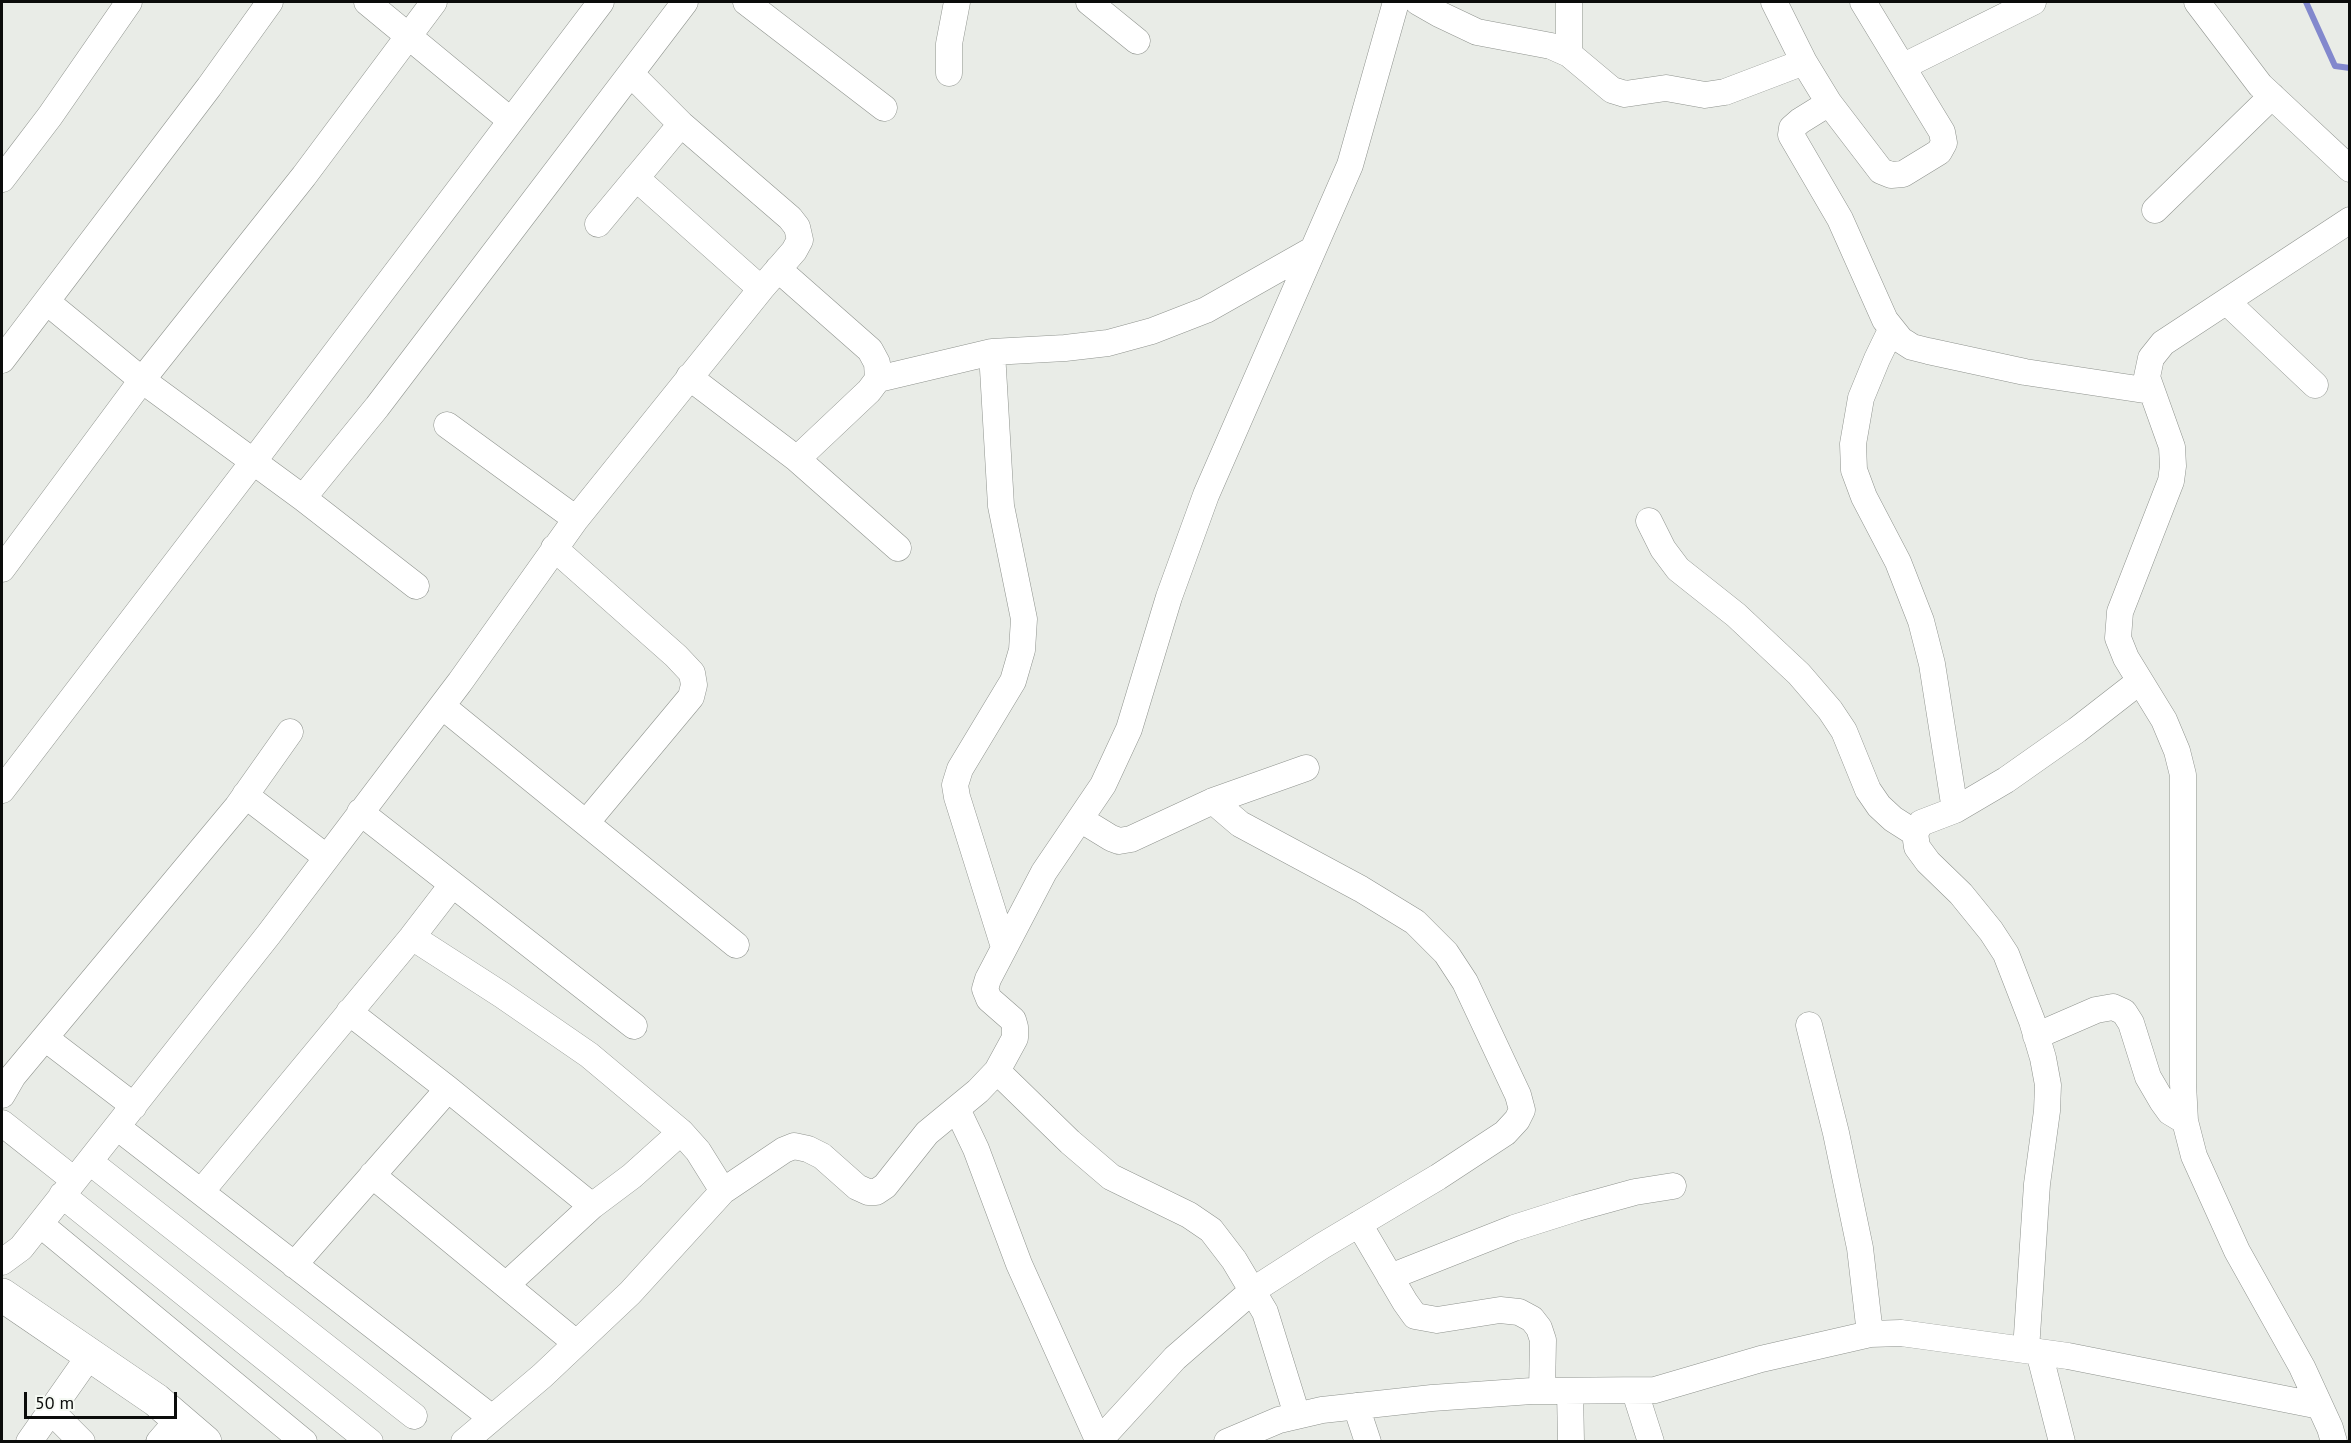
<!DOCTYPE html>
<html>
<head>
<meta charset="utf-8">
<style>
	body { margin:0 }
	#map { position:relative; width:2351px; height:1443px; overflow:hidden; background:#e9ece7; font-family:"PT Sans",sans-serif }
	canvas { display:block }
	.frame { position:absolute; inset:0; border:3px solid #0b0c0b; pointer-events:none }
	.scale { position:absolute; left:24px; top:1392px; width:153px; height:27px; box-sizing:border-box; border:3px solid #0b0c0b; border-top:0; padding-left:8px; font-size:18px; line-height:21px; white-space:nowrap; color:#0b0c0b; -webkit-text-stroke:4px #f6faf4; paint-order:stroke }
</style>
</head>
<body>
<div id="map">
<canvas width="2351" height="1443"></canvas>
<div class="frame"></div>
<div class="scale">50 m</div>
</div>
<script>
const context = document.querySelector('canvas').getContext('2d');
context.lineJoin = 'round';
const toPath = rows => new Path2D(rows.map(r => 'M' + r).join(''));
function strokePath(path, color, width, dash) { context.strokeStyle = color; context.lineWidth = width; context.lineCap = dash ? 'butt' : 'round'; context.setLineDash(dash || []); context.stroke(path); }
const stream = toPath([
	[2306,2,2335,66,2350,68]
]);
const street = toPath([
	[367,2,510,120],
	[746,2,884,108],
	[1089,2,1137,41],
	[1418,2,1439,14,1477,32,1551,46,1569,54,1612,90,1625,94,1666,88,1705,95,1725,92,1804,62],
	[1774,2,1804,62,1829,103,1881,171,1891,175,1903,174,1939,152,1944,143,1942,132,1863,2],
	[2197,2,2260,85,2350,169],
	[1569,54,1569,2],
	[1904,66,2033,2],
	[949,73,949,44,957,2],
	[1829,103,1800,121,1792,128,1791,135,1840,219,1885,320,1901,340,1912,347,1928,351,2025,372,2151,391],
	[636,178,761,289],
	[2,179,50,116,129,2],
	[2155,210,2272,96],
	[598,224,681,124],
	[778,269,870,350,877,363,878,379,869,391,797,459],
	[47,302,142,380,303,498,416,586],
	[2227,302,2315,385],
	[1891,330,1877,359,1861,398,1853,444,1854,470,1864,497,1898,562,1921,621,1932,664,1955,810],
	[992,352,1001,506,1024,619,1022,650,1013,681,960,769,955,785,957,797,1004,947],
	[2,360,209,87,270,2],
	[689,377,797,459,898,548],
	[878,379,992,352,1065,348,1108,343,1152,331,1206,310,1312,250],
	[447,425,576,519],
	[303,498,377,407,685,2],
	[1649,521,1663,549,1678,569,1736,615,1799,674,1830,710,1844,731,1868,790,1879,806,1893,819,1915,833],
	[554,548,676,656,692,673,694,685,691,697,586,823],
	[2,569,142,380,304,176,434,2],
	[442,706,736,945],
	[2,790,253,462,601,2],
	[245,795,326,857],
	[360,812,634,1026],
	[1080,819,1111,838,1119,841,1131,839,1213,801,1306,768],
	[412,937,502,995,589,1055,681,1132,698,1151,723,1191],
	[349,1012,448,1089,592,1206],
	[1809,1025,1836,1133,1860,1248,1870,1334],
	[2036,1036,2096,1010,2113,1007,2124,1012,2131,1023,2148,1077,2162,1101,2170,1112,2185,1121],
	[45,1038,134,1106],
	[997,1071,1070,1142,1111,1177,1189,1215,1211,1230,1234,1260,1265,1312,1297,1415],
	[2,1095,13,1076,237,807,290,732],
	[957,1109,976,1149,1019,1264,1099,1442],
	[2,1123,74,1180],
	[117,1127,492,1418],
	[90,1162,414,1416],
	[372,1175,576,1343],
	[201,1192,412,937,452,885],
	[62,1195,370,1442],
	[40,1224,304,1442],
	[1359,1224,1405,1302,1415,1316,1437,1320,1500,1310,1519,1312,1532,1319,1539,1328,1543,1340,1542,1391],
	[2,1262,21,1248,269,934,460,682,576,519,761,289,794,251,800,240,797,227,790,218,681,124,631,74],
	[294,1265,448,1089],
	[1390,1277,1514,1228,1577,1208,1635,1192,1673,1186],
	[506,1285,592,1206,632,1176,681,1132],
	[2026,1350,2037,1184,2047,1111,2048,1085,2043,1058,2032,1021,2006,954,1991,931,1961,894,1928,862,1917,847,1915,833,1921,823,1955,810,2006,780,2077,730,2140,681],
	[2039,1352,2062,1442],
	[1570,1391,1571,1442],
	[1635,1392,1651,1442],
	[1356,1406,1368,1442],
	[51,1411,82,1442],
	[29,1442,90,1355],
	[159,1442,178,1420],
	[464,1442,542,1376,630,1293,723,1191,784,1150,794,1146,808,1149,822,1156,857,1187,868,1192,876,1192,885,1186,927,1133,978,1091,997,1071,1015,1038,1015,1027,1013,1020,989,999,985,989,988,979,1044,872,1103,785,1129,729,1169,597,1206,495,1350,165,1396,2],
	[1098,1442,1175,1358,1252,1291,1322,1246,1438,1177,1505,1133,1517,1120,1522,1110,1518,1095,1465,982,1446,953,1415,922,1361,889,1240,824,1213,801],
	[1227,1442,1279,1420,1322,1410,1432,1398,1532,1391,1655,1390,1761,1359,1870,1334,1901,1333,2068,1356,2320,1406],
	[2334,1442,2330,1428,2302,1367,2237,1251,2194,1156,2185,1121,2183,1084,2183,775,2177,751,2164,720,2126,658,2118,638,2120,612,2171,481,2173,466,2172,447,2147,377,2151,358,2163,343,2350,220]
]);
const secondary = toPath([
	[2,1295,156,1400,205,1442]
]);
strokePath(stream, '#8288cd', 6);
strokePath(street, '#8f938e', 27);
strokePath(secondary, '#8f938e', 34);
strokePath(street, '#fff', 26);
strokePath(secondary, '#fff', 33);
</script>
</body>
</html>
